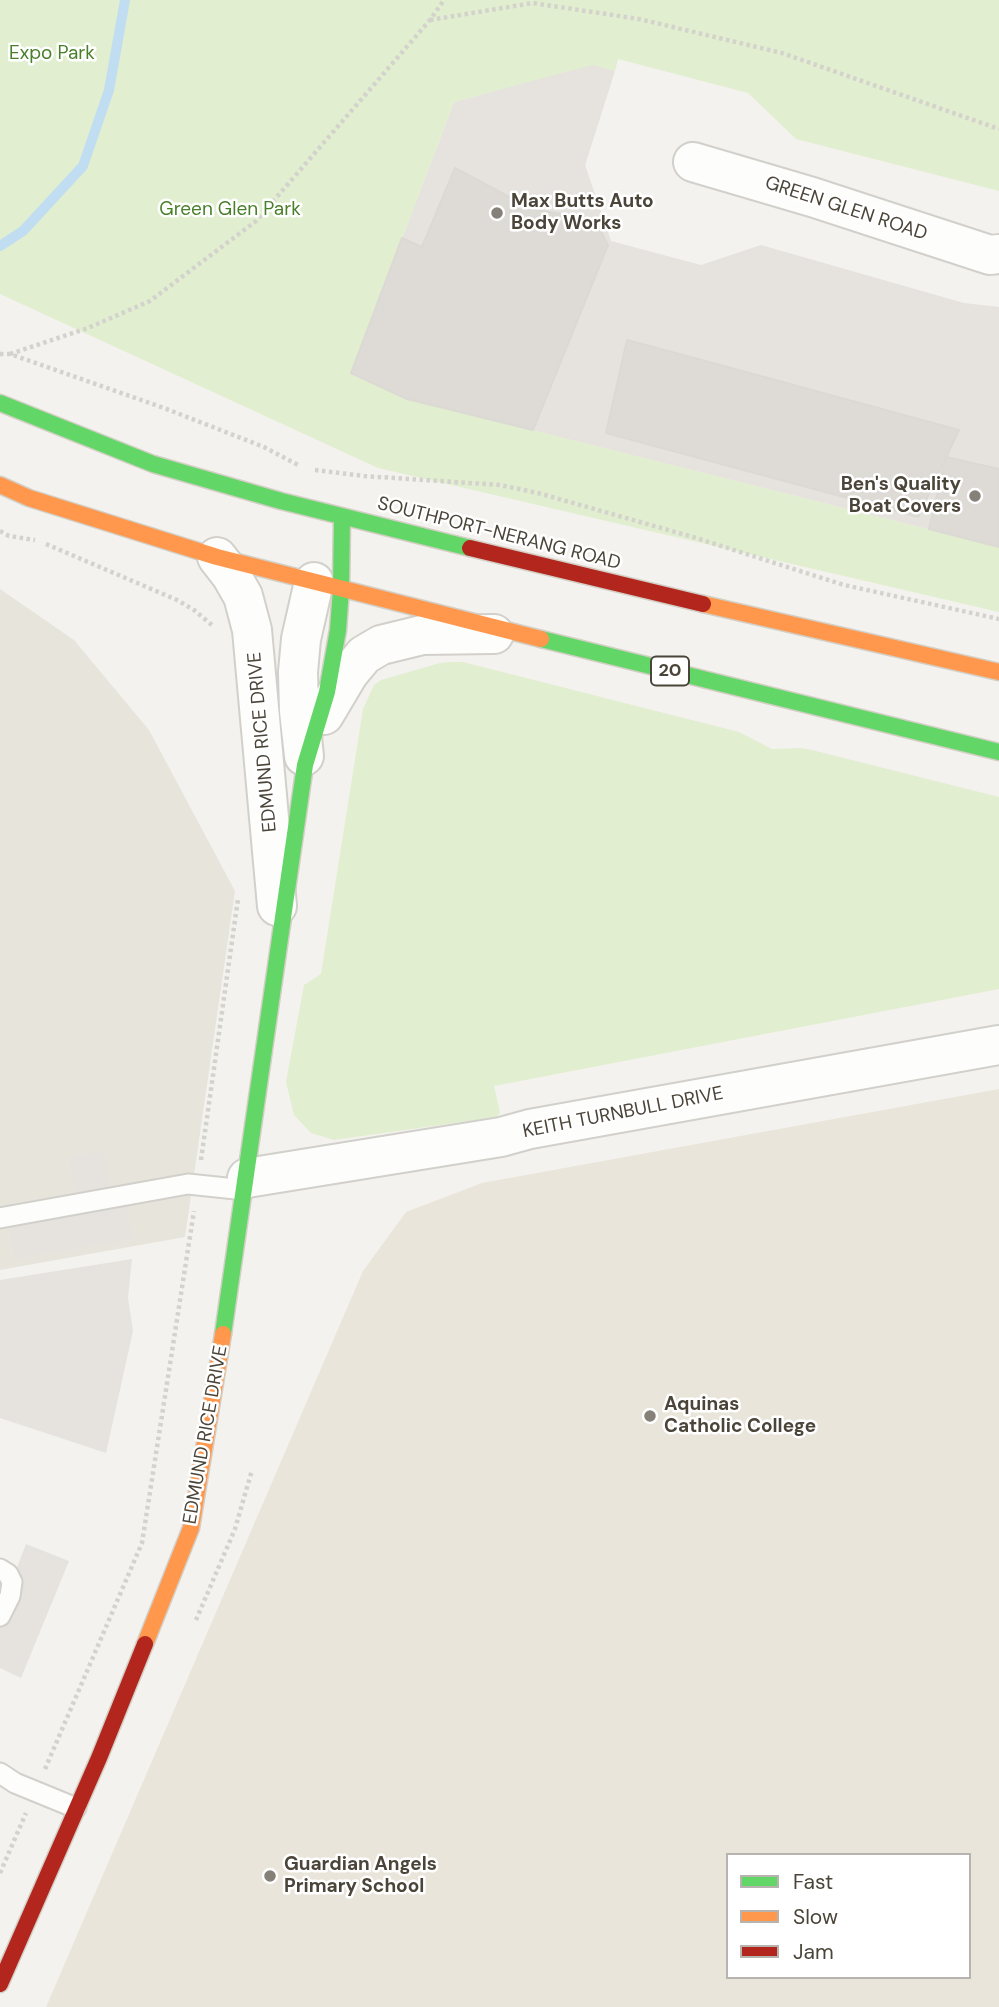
<!DOCTYPE html>
<html>
<head>
<meta charset="utf-8">
<style>
	body { margin:0 }
	#map { position:relative; width:999px; height:2007px; overflow:hidden; background:#f4f2ee; font-family:"DM Sans",sans-serif }
	canvas { display:block }
	.legend { position:absolute; left:726px; top:1853px; width:245px; height:126px; box-sizing:border-box; background:#fff; border:2px solid #b7b4b0; margin:0; padding:9px 12px; list-style:none; font-size:21px; color:#4b4439 }
	.legend li { display:flex; align-items:center; gap:14px; height:35px }
	.legend b { width:35px; border:2px solid #b7b4b0 }
</style>
</head>
<body>
<div id="map">
<canvas width="999" height="2007"></canvas>
<ul class="legend">
<li><b style="height:9px;background:#63d668"></b>Fast</li>
<li><b style="height:9px;background:#ff974d"></b>Slow</li>
<li><b style="height:9px;background:#b3261e"></b>Jam</li>
</ul>
</div>
<script>
const context = document.querySelector('canvas').getContext('2d');
context.lineJoin = 'round';
function paint(path, color) { context.fillStyle = color; context.fill(path, 'evenodd'); }
const toPath = rows => new Path2D(rows.map(r => 'M' + r).join(''));
function strokePath(path, color, width, dash) { context.strokeStyle = color; context.lineWidth = width; context.lineCap = dash ? 'butt' : 'round'; context.setLineDash(dash || []); context.stroke(path); }
function label(font, color, halo, rows, align = 'center') {
  context.font = font + ' "DM Sans",sans-serif'; context.lineWidth = 5; context.setLineDash([]); context.textBaseline = 'middle'; context.strokeStyle = halo; context.fillStyle = color; for (const [text, x, y, turn = 0] of rows) {
    context.save(); context.translate(x, y); context.rotate((+turn || 0) * Math.PI / 180); context.textAlign = isNaN(turn) ? turn : align; if (halo) context.strokeText(text, 0, 0); context.fillText(text, 0, 0); context.restore();
  }
}
const residential = toPath([
	[0,589,74,640,149,730,235,891,185,1237,0,1270]
]);
const industrial = toPath([
	[593,64,615,71,585,165,611,241,701,265,761,245,964,303,999,307,999,547,407,399,351,373,454,102]
]);
const education = toPath([
	[999,1089,999,2007,46,2007,363,1271,406,1212,482,1183],
	[728,1855,969,1855,969,1977,728,1977]
]);
const green = toPath([
	[0,0,999,0,999,191,796,139,748,93,618,59,615,71,593,65,454,102,351,373,408,399,999,547,999,612,378,468,0,294],
	[452,662,463,662,739,732,772,749,801,748,812,750,999,797,999,989,494,1086,500,1112,497,1117,334,1140,311,1133,294,1115,286,1082,304,985,321,974,363,709,374,685,381,680,440,663]
]);
const parking = toPath([
	[569,71,610,86,585,165,532,209,455,168,477,96],
	[746,286,992,357,999,345,999,469,946,457,724,366],
	[104,1151,112,1197,124,1195,132,1239,15,1259,7,1216,76,1204,69,1157],
	[132,1259,128,1298,133,1331,106,1453,0,1418,0,1280],
	[26,1544,69,1561,21,1678,0,1668,0,1597,12,1580]
]);
const stream = toPath([
	[0,246,23,231,83,166,109,90,125,0]
]);
const building = toPath([
	[455,168,532,209,595,220,608,245,533,430,407,399,351,373,402,238,422,247,455,168],
	[627,340,724,366,959,430,918,517,606,433,627,340],
	[946,457,999,469,999,547,929,529,946,457]
]);
const path = toPath([
	[430,20,533,3,639,19,782,53,999,129],
	[0,354,10,354,164,408,264,447,300,466],
	[10,354,88,328,150,301,256,221,430,20,444,0],
	[315,470,364,476,500,485,538,493,693,537,844,585,999,619],
	[0,531,9,536,35,540],
	[46,544,177,600,194,610,213,626],
	[201,1160,238,899],
	[196,1620,235,1529,252,1470],
	[45,1769,142,1543,194,1211],
	[0,1873,26,1813]
]);
const lane = toPath([
	[0,1218,188,1184,245,1190],
	[0,1569,8,1574,12,1582,10,1596,0,1616],
	[0,1773,15,1783,76,1808]
]);
const street = toPath([
	[693,162,812,197,990,255,999,254],
	[217,557,231,575,243,596,252,630,277,906],
	[324,715,349,673,364,655,381,645,422,635,494,634],
	[304,756,299,711,298,672,301,639,314,582],
	[247,1178,501,1137,530,1129,999,1045]
]);
const fast = toPath([
	[0,403,153,464,281,501,470,548],
	[341,589,342,517],
	[541,639,999,752],
	[223,1334,305,765,327,692,338,630,341,589]
]);
const slow = toPath([
	[0,485,29,498,217,557,541,639],
	[703,604,999,672],
	[145,1644,191,1528,223,1334]
]);
const jam = toPath([
	[470,548,703,604],
	[0,1984,99,1758,145,1644]
]);
const markers = [
	[497,213,7,"#868178"],
	[975,496,7,"#868178"],
	[650,1416,7,"#868178"],
	[270,1876,7,"#868178"]
];
const shields = [
	[670,671,38]
];
const shieldNames = [
	["20",670,671]
];
const parkNames = [
	["Expo Park",52,54],
	["Green Glen Park",230,210]
];
const poiNames = [
	["Max Butts Auto",511,202],
	["Body Works",511,224],
	["Ben's Quality",961,485,"right"],
	["Boat Covers",961,507,"right"],
	["Aquinas",664,1405],
	["Catholic College",664,1427],
	["Guardian Angels",284,1865],
	["Primary School",284,1887]
];
const streetNames = [
	["GREEN GLEN ROAD",846,209,18],
	["SOUTHPORT-NERANG ROAD",499,534,14],
	["EDMUND RICE DRIVE",263,742,-95],
	["KEITH TURNBULL DRIVE",623,1113,-11],
	["EDMUND RICE DRIVE",206,1435,-80]
];
paint(residential, '#e7e4dc');
paint(industrial, '#e6e2de');
paint(education, '#eae5da');
paint(green, '#e1eecf');
paint(parking, '#e6e3df');
strokePath(stream, '#c0ddf1', 10);
paint(building, '#dedbd6');
strokePath(building, '#dcd9d4', 2);
strokePath(lane, '#d2d0cb', 23);
strokePath(street, '#d2d0cb', 42);
strokePath(fast, '#d3cfc5', 19);
strokePath(slow, '#d3cfc5', 19);
strokePath(jam, '#d3cfc5', 19);
strokePath(path, '#d3d2cc', 4.5, [3.5, 3.5]);
strokePath(lane, '#fdfdfc', 19);
strokePath(street, '#fdfdfc', 38);
strokePath(fast, '#63d668', 16);
strokePath(slow, '#ff974d', 16);
strokePath(jam, '#b3261e', 16);
for (const [x, y, r, color] of markers) { const dot = new Path2D(); dot.arc(x, y, r, 0, 2 * Math.PI); context.fillStyle = color; context.fill(dot); strokePath(dot, '#fff', 2.5); }
for (const [x, y, w] of shields) { const box = new Path2D(); box.roundRect(x - w / 2, y - 14.5, w, 29, 5); context.fillStyle = '#fff'; context.fill(box); strokePath(box, '#4b4439', 2); }
label('bold 18px', '#4b4439', null, shieldNames);
label('19px', '#4a7f2a', '#fff', parkNames);
label('bold 19px', '#4b4439', '#fff', poiNames, 'left');
label('19px', '#4b4439', '#fff', streetNames);
</script>
</body>
</html>
